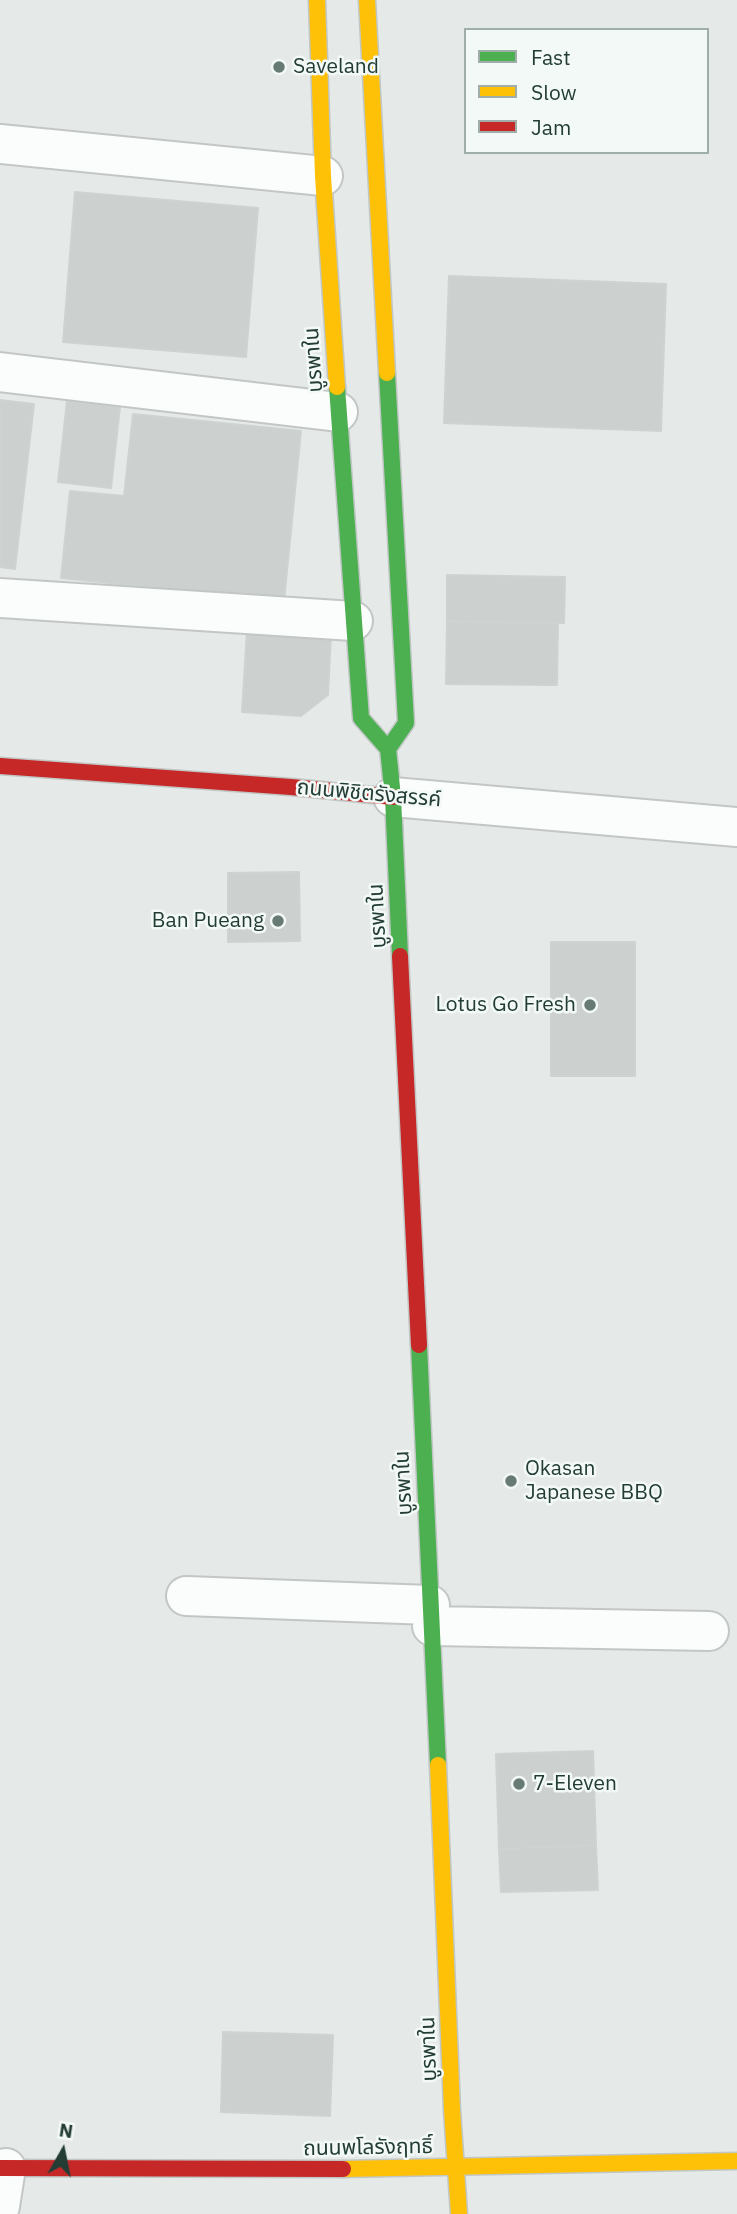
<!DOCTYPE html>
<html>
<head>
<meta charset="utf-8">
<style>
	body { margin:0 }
	#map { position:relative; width:737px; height:2214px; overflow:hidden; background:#e5eae8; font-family:"IBM Plex Sans",sans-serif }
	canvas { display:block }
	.legend { position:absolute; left:464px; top:28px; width:245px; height:126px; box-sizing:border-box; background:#f3f9f6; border:2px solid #a0aea9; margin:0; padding:9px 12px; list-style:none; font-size:21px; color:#233d35 }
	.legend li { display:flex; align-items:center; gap:14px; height:35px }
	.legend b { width:35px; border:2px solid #a0aea9 }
	.north { position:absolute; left:28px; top:2116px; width:70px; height:70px; -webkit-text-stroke:5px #f3f9f6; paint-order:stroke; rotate:9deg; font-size:19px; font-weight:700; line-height:28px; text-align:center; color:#233d35 }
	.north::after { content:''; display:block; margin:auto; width:24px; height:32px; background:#233d35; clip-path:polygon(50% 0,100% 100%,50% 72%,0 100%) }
</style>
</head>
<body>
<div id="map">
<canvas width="737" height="2214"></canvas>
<ul class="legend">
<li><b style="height:9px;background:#4caf50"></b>Fast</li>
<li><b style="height:9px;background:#ffc107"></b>Slow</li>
<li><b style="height:9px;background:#c62828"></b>Jam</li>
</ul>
<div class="north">N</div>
</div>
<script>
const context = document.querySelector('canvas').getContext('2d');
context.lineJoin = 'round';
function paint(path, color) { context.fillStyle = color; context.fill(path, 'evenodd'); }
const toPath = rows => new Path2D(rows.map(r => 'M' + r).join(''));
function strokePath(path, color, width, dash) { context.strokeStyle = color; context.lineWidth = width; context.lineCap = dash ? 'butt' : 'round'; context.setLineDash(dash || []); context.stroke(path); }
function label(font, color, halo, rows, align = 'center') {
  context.font = font + ' "IBM Plex Sans","Noto Sans Thai",sans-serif'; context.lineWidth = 5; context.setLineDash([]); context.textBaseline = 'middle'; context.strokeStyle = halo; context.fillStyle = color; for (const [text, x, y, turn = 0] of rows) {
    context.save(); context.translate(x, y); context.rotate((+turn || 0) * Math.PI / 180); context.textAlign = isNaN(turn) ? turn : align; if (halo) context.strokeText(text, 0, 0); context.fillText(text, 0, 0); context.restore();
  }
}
const building = toPath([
	[75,192,258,208,246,357,63,342,75,192],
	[449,276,666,284,661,431,444,423,449,276],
	[0,400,34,404,15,569,0,567,0,400],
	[67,401,120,407,111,488,58,482,67,401],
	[133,414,301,431,284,601,61,578,70,491,124,496,133,414],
	[447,575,565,577,564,623,447,621,447,575],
	[447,621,558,623,557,685,446,684,447,621],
	[247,630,331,635,328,695,301,716,242,712,247,630],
	[299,872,300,941,228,942,228,873,299,872],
	[551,942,635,942,635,1076,551,1076,551,942],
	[593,1751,596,1845,499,1849,496,1754,593,1751],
	[596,1845,598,1890,501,1892,499,1849,596,1845],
	[223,2032,333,2035,330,2116,221,2112,223,2032]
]);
const street = toPath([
	[0,144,323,176],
	[0,372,338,412],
	[0,598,353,621],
	[393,797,737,827],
	[186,1596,430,1605],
	[432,1626,709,1631],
	[0,2206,6,2168]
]);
const fast = toPath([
	[387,373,406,723,388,749],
	[337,387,361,718,388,749,393,797,400,956],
	[419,1345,438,1765]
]);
const slow = toPath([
	[317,0,323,176,337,387],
	[367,0,387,373],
	[438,1765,452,2110,459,2214],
	[343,2169,737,2161]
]);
const jam = toPath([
	[0,766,291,787,393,797],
	[400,956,419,1345],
	[0,2168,343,2169]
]);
const markers = [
	[279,67,7,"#677a74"],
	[278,921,7,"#677a74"],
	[590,1005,7,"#677a74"],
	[511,1481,7,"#677a74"],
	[519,1784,7,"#677a74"]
];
const poiNames = [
	["Saveland",293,67],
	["Ban Pueang",264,921,"right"],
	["Lotus Go Fresh",576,1005,"right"],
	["Okasan",525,1469],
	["Japanese BBQ",525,1493],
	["7-Eleven",533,1784]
];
const streetNames = [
	["บูรพาใน",314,360,-94],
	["ถนนพิชิตรังสรรค์",369,794,5],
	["บูรพาใน",378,916,-93],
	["บูรพาใน",404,1483,-93],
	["บูรพาใน",429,2049,-92],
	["ถนนพโลรังฤทธิ์",368,2148,-1]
];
paint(building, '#ccd1cf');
strokePath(building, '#cdd3d0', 2);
strokePath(street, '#c2c7c5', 42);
strokePath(fast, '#c1c7c5', 19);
strokePath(slow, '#c1c7c5', 19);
strokePath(jam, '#c1c7c5', 19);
strokePath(street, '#fbfcfc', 38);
strokePath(fast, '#4caf50', 16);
strokePath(slow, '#ffc107', 16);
strokePath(jam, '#c62828', 16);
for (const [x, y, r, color] of markers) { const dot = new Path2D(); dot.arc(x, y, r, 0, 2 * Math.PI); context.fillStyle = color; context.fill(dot); strokePath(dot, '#f3f9f6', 2.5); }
label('21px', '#233d35', '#f3f9f6', poiNames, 'left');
label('21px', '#233d35', '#f3f9f6', streetNames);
</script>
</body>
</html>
